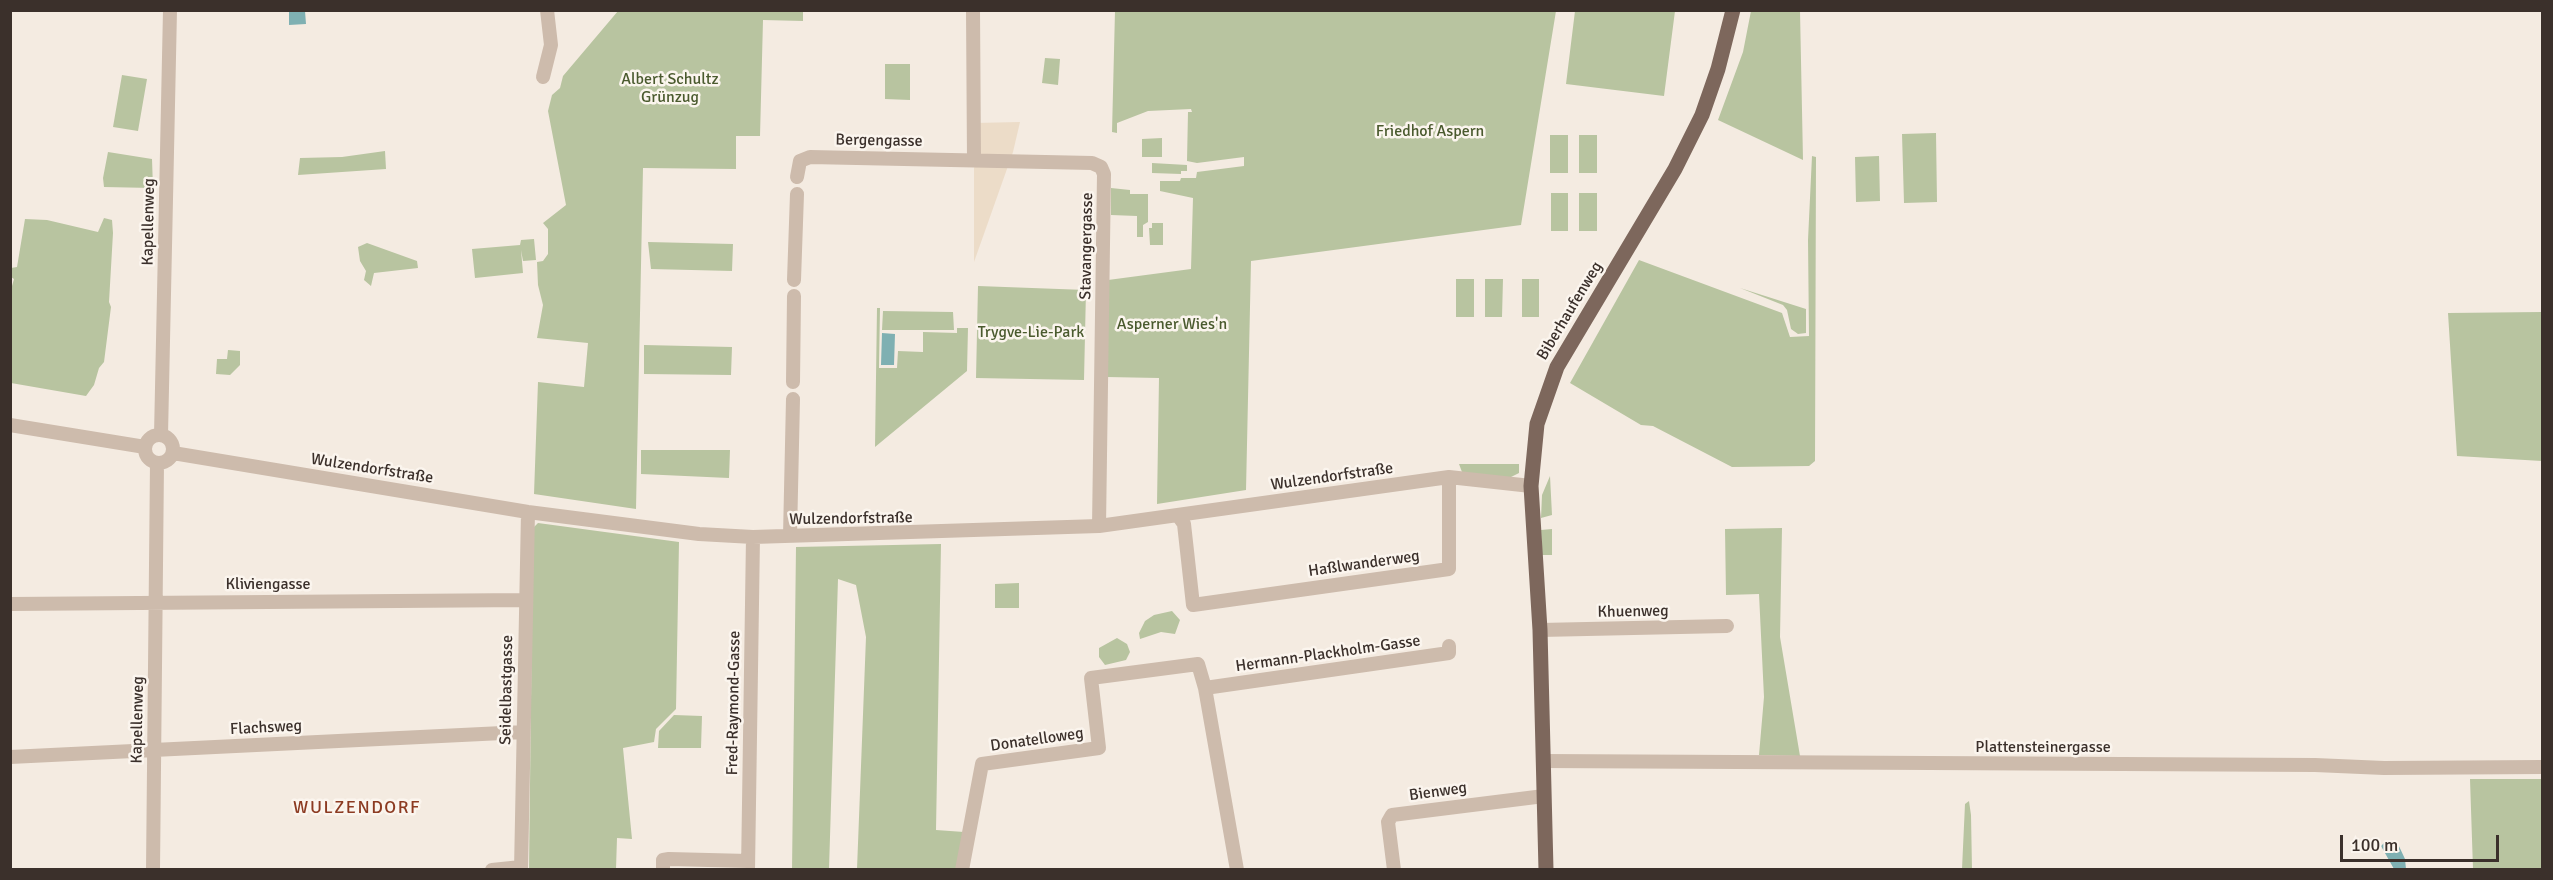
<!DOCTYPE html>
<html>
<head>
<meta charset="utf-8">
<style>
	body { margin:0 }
	#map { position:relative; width:2553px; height:880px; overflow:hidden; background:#f4ebe1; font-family:Signika,sans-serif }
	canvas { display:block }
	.frame { position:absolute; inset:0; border:12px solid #3b302b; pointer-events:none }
	.scale { position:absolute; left:2340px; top:835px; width:159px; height:27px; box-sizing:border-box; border:3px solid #3b302b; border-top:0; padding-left:8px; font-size:18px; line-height:21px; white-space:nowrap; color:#3b302b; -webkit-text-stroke:4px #fbf5ee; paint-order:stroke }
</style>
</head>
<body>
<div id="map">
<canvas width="2553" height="880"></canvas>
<div class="frame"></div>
<div class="scale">100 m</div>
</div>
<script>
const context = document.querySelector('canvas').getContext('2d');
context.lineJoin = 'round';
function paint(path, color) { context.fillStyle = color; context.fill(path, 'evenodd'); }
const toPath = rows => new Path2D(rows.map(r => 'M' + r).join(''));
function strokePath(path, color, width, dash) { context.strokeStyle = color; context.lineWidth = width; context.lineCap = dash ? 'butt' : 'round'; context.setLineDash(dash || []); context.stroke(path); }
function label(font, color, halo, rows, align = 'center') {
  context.font = font + ' Signika,sans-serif'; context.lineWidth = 5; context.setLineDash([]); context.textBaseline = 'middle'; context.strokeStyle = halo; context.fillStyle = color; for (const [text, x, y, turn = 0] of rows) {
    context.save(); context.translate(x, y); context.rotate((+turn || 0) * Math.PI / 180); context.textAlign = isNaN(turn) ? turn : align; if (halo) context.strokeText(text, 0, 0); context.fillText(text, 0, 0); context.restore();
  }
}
const green = toPath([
	[618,11,803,11,803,21,763,20,760,136,736,136,736,169,643,168,636,509,534,494,538,382,584,387,588,343,537,338,543,305,538,285,537,262,543,261,548,254,548,229,543,223,566,205,548,111,552,95,560,88,563,76],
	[1115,11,1556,11,1521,225,1251,261,1246,490,1157,504,1159,378,1107,377,1108,280,1191,269,1193,198,1160,191,1160,181,1180,181,1181,178,1196,178,1197,172,1244,166,1244,157,1197,163,1187,161,1188,112,1192,112,1191,109,1148,111,1117,123,1117,133,1112,132],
	[1575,11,1675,11,1664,96,1566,84],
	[1751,11,1800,11,1803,160,1718,120,1743,52],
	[1045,58,1060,59,1058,85,1042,83],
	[885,64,910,64,910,100,885,99],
	[122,75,147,79,138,131,113,127],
	[1936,133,1937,202,1904,203,1902,134],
	[1550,135,1568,135,1568,173,1550,173],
	[1579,135,1597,135,1597,173,1579,173],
	[1162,138,1162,157,1142,157,1142,139],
	[385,151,386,169,298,175,300,158,342,157],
	[108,152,152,159,153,188,104,187,103,178],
	[1812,156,1816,157,1815,461,1809,466,1732,467,1653,426,1641,425,1570,383,1639,260,1782,313,1790,337,1809,336,1808,240],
	[1879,156,1880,201,1856,202,1855,157],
	[1152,163,1187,165,1187,171,1181,171,1181,174,1152,173],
	[1111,188,1130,190,1130,194,1148,194,1148,222,1143,225,1143,237,1137,237,1137,216,1111,215],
	[1551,193,1568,193,1568,231,1551,231],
	[1579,193,1597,193,1597,231,1579,231],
	[104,218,112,220,113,233,109,302,111,307,104,362,99,368,94,385,86,396,11,383,10,293,14,279,11,277,11,268,17,267,25,219,47,220,98,232],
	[1152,223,1163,223,1163,245,1150,245,1149,228,1152,228],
	[534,239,536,260,523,261,521,250,523,273,475,278,472,249,520,245,521,240],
	[648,242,733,244,732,271,651,269],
	[367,243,417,261,418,268,374,273,371,286,364,280,366,271,360,261,358,247],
	[1456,279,1474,279,1474,317,1456,317],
	[1485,279,1503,279,1502,317,1485,317],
	[1522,279,1539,279,1539,317,1522,317],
	[978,286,1086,290,1084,380,976,378],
	[1740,288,1806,309,1806,333,1798,334,1791,329,1787,310,1783,305],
	[877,308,880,308,879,368,897,368,898,351,923,352,923,332,957,333,957,328,968,328,967,371,875,447],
	[883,311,953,312,954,330,882,330],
	[2542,312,2542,461,2457,456,2448,313],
	[644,345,732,347,731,375,644,374],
	[228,350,240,351,240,365,230,375,216,374,217,359,227,359],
	[641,450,730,450,729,478,641,474],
	[1459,464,1519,464,1519,473,1507,479,1462,472],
	[1550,476,1552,515,1541,518,1542,495],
	[538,523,679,542,676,709,656,729,654,742,623,748,632,839,617,838,616,869,529,870,533,528],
	[1782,528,1780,637,1800,756,1759,755,1764,697,1759,594,1726,595,1725,529],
	[1552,529,1552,555,1542,555,1541,530],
	[941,544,936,830,964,832,957,869,857,869,866,637,856,585,838,579,829,869,792,870,796,547],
	[1019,583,1019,608,995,608,995,584],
	[1172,611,1180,620,1175,634,1161,632,1140,639,1139,633,1145,621,1154,615],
	[1117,638,1127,644,1130,652,1126,660,1105,665,1099,657,1099,648],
	[674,715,702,716,701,748,658,748,659,731],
	[2470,779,2542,779,2542,869,2473,869],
	[1969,801,1971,815,1972,869,1962,869,1965,804]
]);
const plaza = toPath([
	[1020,122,1013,152,974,262,974,123]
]);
const water = toPath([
	[289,11,305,11,306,24,289,25],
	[882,333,895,334,894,365,881,365],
	[2385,842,2398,844,2405,859,2406,869,2394,869,2381,846]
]);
const minor = toPath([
	[973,10,974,160],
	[543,77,551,45,547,10],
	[797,177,800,161,810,157,1092,163,1101,167,1104,174,1099,526],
	[794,280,797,194],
	[793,382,794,296],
	[10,425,145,447],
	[161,435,170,10],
	'145 449a14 14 0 1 1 28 0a14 14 0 1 1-28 0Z',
	[173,453,528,512,699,534,753,537,1099,526,1449,477,1531,486],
	[1179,517,1184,524,1193,605,1449,569,1449,477],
	[790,536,793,399],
	[10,604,526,600],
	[1540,630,1727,626],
	[1205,688,1449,653,1449,646],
	[10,757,523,732],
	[1543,761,2315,765,2384,768,2542,767],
	[153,870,157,463],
	[492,870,521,867],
	[521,870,528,512],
	[663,870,663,860,669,859,748,861],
	[748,870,753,537],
	[962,870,982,764,1099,748,1091,678,1198,664,1205,688,1237,870],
	[1394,870,1388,822,1392,815,1544,796]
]);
const major = toPath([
	[1546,870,1540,630,1531,486,1537,424,1557,367,1675,169,1702,115,1718,69,1733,10]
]);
const parkNames = [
	["Albert Schultz",670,80],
	["Grünzug",670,98],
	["Friedhof Aspern",1430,132],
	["Asperner Wies'n",1172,325],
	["Trygve-Lie-Park",1031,333]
];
const streetNames = [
	["Bergengasse",879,141,1],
	["Kapellenweg",149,222,-89],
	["Stavangergasse",1087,246,-89],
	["Biberhaufenweg",1570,311,-59],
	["Wulzendorfstraße",372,469,9],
	["Wulzendorfstraße",1332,477,-8],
	["Wulzendorfstraße",851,519,-1],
	["Haßlwanderweg",1364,564,-8],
	["Kliviengasse",268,585],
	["Khuenweg",1633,612,-1],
	["Hermann-Plackholm-Gasse",1328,654,-8],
	["Seidelbastgasse",507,690,-89],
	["Fred-Raymond-Gasse",734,703,-89],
	["Kapellenweg",138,720,-89],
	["Flachsweg",266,728,-3],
	["Donatelloweg",1037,740,-8],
	["Plattensteinergasse",2043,748],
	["Bienweg",1438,792,-8]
];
const neighbourhoodNames = [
	["WULZENDORF",357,808]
];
paint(green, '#b8c4a0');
paint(plaza, '#ecdcc8');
paint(water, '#7fb0b2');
strokePath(minor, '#cdbbac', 14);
strokePath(major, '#7d675c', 15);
label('16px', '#4a5a2e', '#fbf5ee', parkNames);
label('16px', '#3b302b', '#fbf5ee', streetNames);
context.letterSpacing = '1.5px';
label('18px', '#8c3b22', '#fbf5ee', neighbourhoodNames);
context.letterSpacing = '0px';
</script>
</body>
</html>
